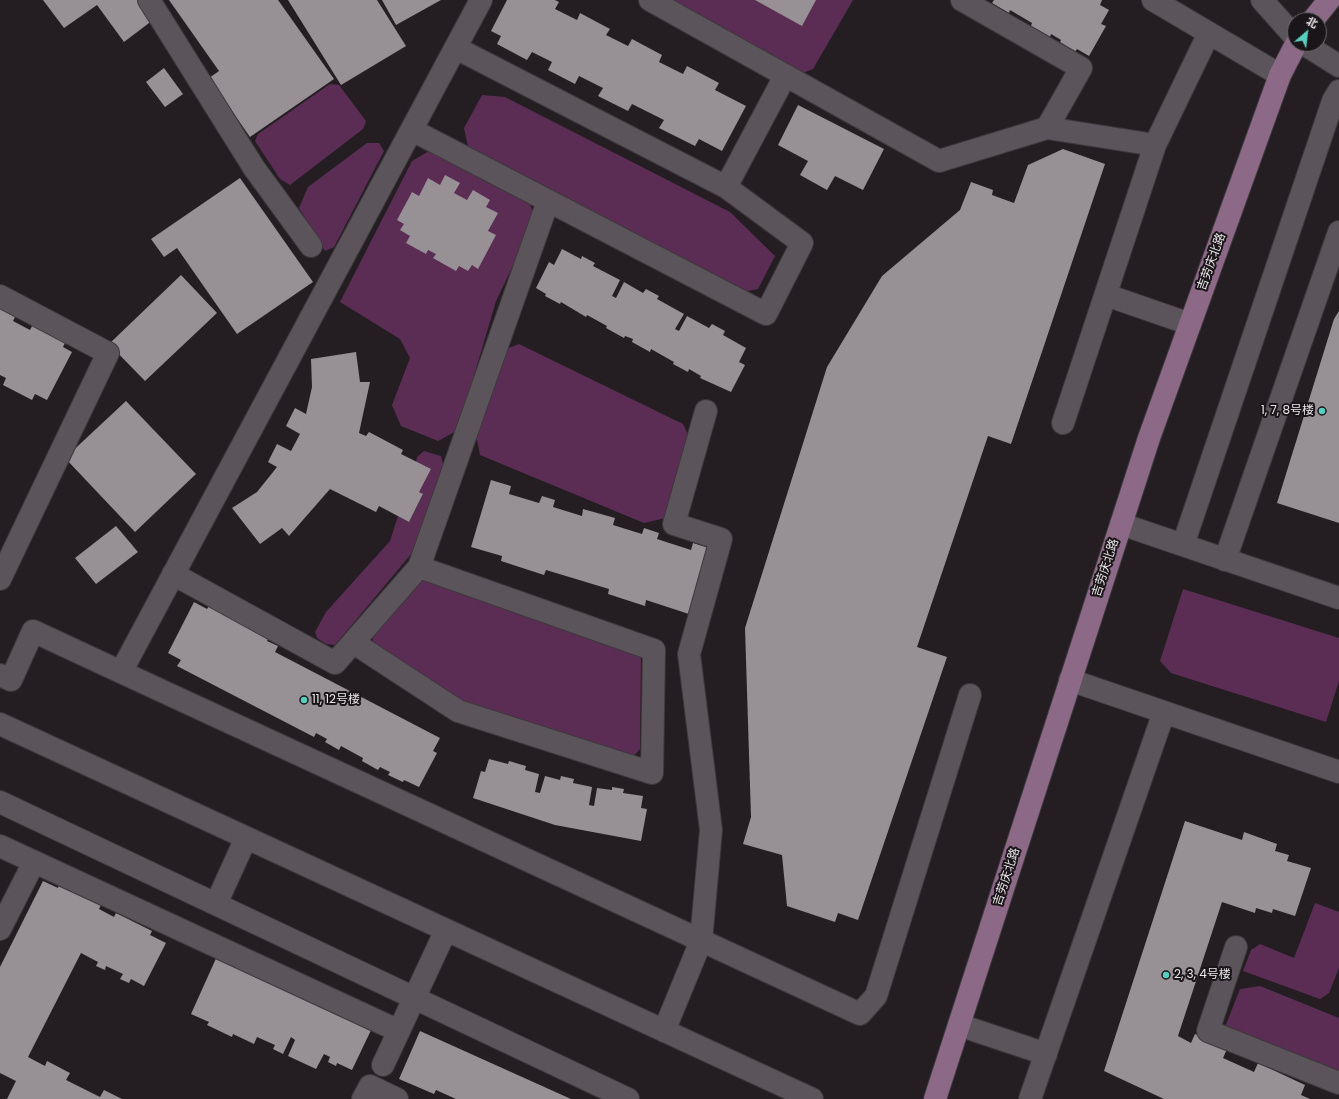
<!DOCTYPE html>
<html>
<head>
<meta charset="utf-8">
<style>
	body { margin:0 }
	#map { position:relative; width:1339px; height:1099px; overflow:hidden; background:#241e23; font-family:Poppins,"Noto Sans SC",sans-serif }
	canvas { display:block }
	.north { position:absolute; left:1287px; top:12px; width:40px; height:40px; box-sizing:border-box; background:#1a1519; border:1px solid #6e696d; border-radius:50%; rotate:28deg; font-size:11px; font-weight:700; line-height:16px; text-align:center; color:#ebe7ea }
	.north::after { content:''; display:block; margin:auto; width:14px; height:18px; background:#5acebe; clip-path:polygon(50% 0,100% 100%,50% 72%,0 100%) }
</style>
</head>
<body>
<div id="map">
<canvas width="1339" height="1099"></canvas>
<div class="north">北</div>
</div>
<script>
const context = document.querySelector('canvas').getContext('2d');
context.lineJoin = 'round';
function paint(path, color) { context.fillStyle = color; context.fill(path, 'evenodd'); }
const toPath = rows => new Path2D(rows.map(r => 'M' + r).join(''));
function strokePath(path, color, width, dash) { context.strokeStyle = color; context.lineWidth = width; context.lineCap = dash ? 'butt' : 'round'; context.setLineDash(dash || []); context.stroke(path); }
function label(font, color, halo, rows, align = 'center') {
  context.font = font + ' Poppins,"Noto Sans SC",sans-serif'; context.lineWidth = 4; context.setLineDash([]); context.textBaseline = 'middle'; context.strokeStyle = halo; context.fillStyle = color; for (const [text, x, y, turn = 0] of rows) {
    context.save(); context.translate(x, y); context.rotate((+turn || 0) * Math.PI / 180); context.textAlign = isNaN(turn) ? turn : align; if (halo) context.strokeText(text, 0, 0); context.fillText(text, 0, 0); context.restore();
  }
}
const green = toPath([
	[669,0,853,0,813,69,798,75],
	[330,84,339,85,366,121,363,129,290,185,280,179,255,141,258,134],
	[482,95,505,97,730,212,775,256,758,289,742,292,468,146,464,128],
	[367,143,379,143,384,151,334,247,325,251,299,208,308,187],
	[429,151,530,204,535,220,496,301,458,430,438,441,401,426,392,405,410,358,400,339,340,302,412,161],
	[519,344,683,424,690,439,665,518,644,523,480,455,476,434,503,350],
	[424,451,441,456,443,464,412,553,335,645,326,644,317,638,315,632,326,612,390,541,398,516,409,522,423,495,419,492,416,462,417,457],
	[417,578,641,654,640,749,630,760,462,705,372,648,374,627],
	[1183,589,1339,638,1339,681,1326,722,1171,673,1160,661],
	[1315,903,1339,912,1339,968,1329,993,1320,999,1243,971,1251,950,1260,944,1294,958],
	[1260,986,1339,1018,1339,1071,1225,1027,1240,989]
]);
const building = toPath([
	[43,0,144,0,157,17,124,42,97,5,64,28],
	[169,0,278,0,334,79,250,137,209,78,219,71],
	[288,0,377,0,406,46,341,85],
	[382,0,441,0,396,25],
	[507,0,555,0,559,2,555,9,577,20,580,13,610,29,606,35,628,46,632,39,662,55,659,62,683,74,687,66,719,83,715,90,746,106,722,151,699,139,695,146,659,128,664,120,632,104,628,111,598,96,603,88,579,76,575,84,548,70,552,62,532,52,527,60,497,44,501,36,491,31],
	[755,0,816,0,802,26],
	[994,0,1102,0,1100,5,1109,10,1101,24,1106,26,1089,56,1077,49,1075,52,1060,42,1061,40,1051,34,1050,37,1031,26,1032,23,1010,10,1009,13,992,3],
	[164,68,183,94,165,107,146,82],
	[798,105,884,149,863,190,835,176,827,190,800,175,808,161,778,145],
	[1063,149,1105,164,1011,444,988,436,917,647,947,657,858,920,838,913,835,922,787,906,782,855,743,844,751,817,745,628,827,367,882,276,960,210,971,182,993,190,992,195,1014,203,1028,165],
	[445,175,460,183,454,193,467,200,473,190,490,200,486,207,498,213,488,231,496,235,478,269,472,265,468,271,459,266,456,271,433,258,436,254,428,250,426,254,406,243,410,236,400,230,404,224,397,220,412,192,419,196,428,178,440,185],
	[240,178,313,282,237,334,177,248,164,257,151,239],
	[562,249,581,259,582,256,595,263,593,266,620,280,612,296,616,298,624,282,643,293,646,289,659,296,657,299,684,314,675,329,679,331,687,316,709,328,712,324,725,331,723,335,746,348,739,362,745,365,731,392,700,378,701,376,689,369,688,372,673,364,674,362,651,349,650,352,632,342,633,339,625,336,624,338,606,328,607,326,587,315,586,317,561,302,560,304,545,296,546,294,536,288,549,262,554,265],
	[181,275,217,313,145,381,109,344],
	[0,306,16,315,13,321,30,330,33,324,66,341,63,347,72,352,47,400,35,394,32,400,3,385,6,378,0,375],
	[1339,311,1339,523,1277,503,1334,319],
	[356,352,360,382,370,382,359,433,366,436,369,432,403,450,401,454,431,469,419,492,423,494,409,522,379,506,376,512,330,489,289,536,282,528,260,544,232,508,257,492,277,467,268,462,277,444,291,451,300,434,286,426,295,408,306,414,312,387,311,359],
	[126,401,196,474,135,532,65,458],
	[491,480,511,486,509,494,539,503,542,496,555,500,553,507,582,516,583,509,615,518,613,525,642,534,644,528,659,533,657,539,691,550,693,543,712,549,692,615,646,600,645,606,608,594,609,589,546,570,544,575,501,561,502,556,471,547],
	[116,526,138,552,96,584,75,558],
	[194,602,207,609,211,603,271,634,267,641,278,646,275,652,440,738,433,751,437,753,419,787,404,780,403,782,388,775,390,772,380,767,378,770,362,761,363,758,341,746,339,750,325,742,327,739,316,733,314,737,177,666,181,660,168,653],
	[489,759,508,764,509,761,526,766,525,770,539,774,535,792,540,793,545,776,560,780,561,776,574,779,573,783,592,787,589,805,594,806,597,788,612,790,612,787,624,789,623,793,643,796,641,808,647,809,641,841,555,825,473,798,481,771,485,772],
	[1185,821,1242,840,1244,832,1277,844,1275,851,1289,855,1287,861,1311,868,1295,916,1273,909,1272,913,1256,908,1255,913,1222,902,1178,1036,1191,1043,1195,1034,1227,1049,1223,1058,1254,1072,1258,1063,1305,1085,1301,1095,1310,1099,1164,1099,1104,1071],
	[43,881,58,888,59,885,101,905,99,909,114,917,116,913,152,931,150,935,166,943,144,986,131,979,129,983,120,979,123,974,106,966,105,970,96,966,98,962,81,953,28,1057,45,1066,47,1061,70,1073,66,1080,100,1097,104,1090,122,1099,7,1099,16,1081,0,1073,0,967],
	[218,954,373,1026,352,1070,337,1063,336,1066,328,1062,330,1057,324,1054,316,1069,288,1056,295,1040,291,1037,283,1054,273,1049,275,1045,257,1037,254,1044,233,1034,232,1037,207,1025,209,1022,191,1014],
	[420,1031,571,1099,456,1099,436,1090,434,1094,399,1079]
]);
const minor = toPath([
	[149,0,254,168,311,246],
	[650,0,939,161,1047,128,1155,145],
	[962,0,1081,68,1047,128],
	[1153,0,1280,75],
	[1262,0,1295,37],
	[1304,44,1339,66],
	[412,130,766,314,802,243,726,187,456,48],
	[726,187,785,76],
	[1106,295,1190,324],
	[0,296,108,353,0,579],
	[1063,423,1155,145,1209,33],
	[1121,524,1339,598],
	[1183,545,1333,101,1339,91],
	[1225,560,1339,232],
	[173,574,335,663,419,567,548,201],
	[354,643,458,711,652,773,654,650,419,567],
	[121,672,860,1014,876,996,970,695],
	[0,675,11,680,33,631,121,672,481,0],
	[1070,680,1339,772],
	[0,724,812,1099],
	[0,802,628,1099],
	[0,846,399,1031],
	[216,904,246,838],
	[0,929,34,862],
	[1236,947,1208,1031,1339,1083],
	[959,1025,1046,1054],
	[664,1031,701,941,711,830,689,654,721,539,674,524,706,411],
	[383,1065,446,930],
	[363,1099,370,1086,397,1099],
	[1030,1099,1164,712]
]);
const major = toPath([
	[1313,20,1329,0],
	[935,1099,1149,438,1280,75,1296,44]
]);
const markers = [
	[1322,411,4,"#5acebe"],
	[304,700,4,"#5acebe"],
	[1166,975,4,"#5acebe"]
];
const streetNames = [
	["吉劳庆北路",1212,262,-70],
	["吉劳庆北路",1106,568,-72],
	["吉劳庆北路",1007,877,-72]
];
const poiNames = [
	["1, 7, 8号楼",1314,411,"right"],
	["11, 12号楼",312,700],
	["2, 3, 4号楼",1174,975]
];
paint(green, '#5b2d54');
paint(building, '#979095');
strokePath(minor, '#3e393d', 24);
strokePath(major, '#3e393d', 24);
strokePath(minor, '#5b545a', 22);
strokePath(major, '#8c6986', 22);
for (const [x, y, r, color] of markers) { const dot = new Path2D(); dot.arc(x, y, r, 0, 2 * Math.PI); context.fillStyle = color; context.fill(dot); strokePath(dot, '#1a1519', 1.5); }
label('12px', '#ebe7ea', '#1a1519', streetNames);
label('12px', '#ebe7ea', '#1a1519', poiNames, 'left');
</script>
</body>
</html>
